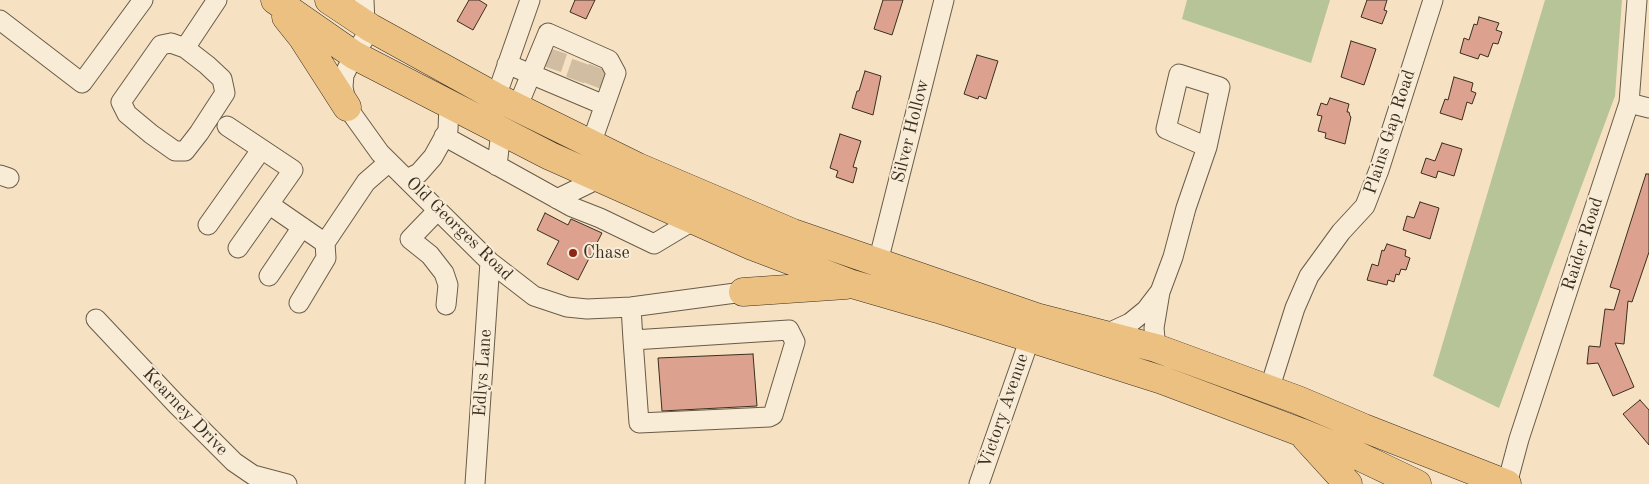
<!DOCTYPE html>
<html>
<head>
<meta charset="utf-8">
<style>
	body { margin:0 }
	canvas { display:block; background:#f6e1c2 }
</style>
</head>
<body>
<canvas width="1649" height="484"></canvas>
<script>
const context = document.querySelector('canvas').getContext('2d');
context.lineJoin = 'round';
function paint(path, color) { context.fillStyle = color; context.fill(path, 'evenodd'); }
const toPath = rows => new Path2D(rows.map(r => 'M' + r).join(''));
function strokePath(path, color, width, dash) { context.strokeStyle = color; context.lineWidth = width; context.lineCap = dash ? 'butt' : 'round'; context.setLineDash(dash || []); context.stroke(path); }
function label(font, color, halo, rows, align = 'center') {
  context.font = font + ' "Old Standard TT",serif'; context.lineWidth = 4; context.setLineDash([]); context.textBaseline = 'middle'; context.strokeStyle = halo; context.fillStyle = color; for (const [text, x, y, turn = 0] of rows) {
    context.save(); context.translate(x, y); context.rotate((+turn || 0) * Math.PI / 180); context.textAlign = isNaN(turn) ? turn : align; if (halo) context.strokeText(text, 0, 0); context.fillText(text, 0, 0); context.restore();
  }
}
const green = toPath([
	[1187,0,1330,0,1311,63,1182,19],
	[1545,0,1622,0,1615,96,1499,408,1433,376]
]);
const building = toPath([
	[469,0,479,0,487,5,473,30,457,21,469,0],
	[575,0,595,0,586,19,570,12,575,0],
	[883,0,903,0,892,35,874,29,883,0],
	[1367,0,1387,0,1384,10,1387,11,1382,24,1361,17,1367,0],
	[1479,17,1499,23,1496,30,1502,32,1498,44,1493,43,1488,57,1480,54,1478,59,1460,53,1464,38,1469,40,1474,24,1477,25,1479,17],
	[1351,41,1376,49,1364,85,1341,77,1351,41],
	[977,55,998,61,986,99,979,96,978,99,964,94,977,55],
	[865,71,881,76,873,115,852,108,857,91,859,91,865,71],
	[1454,77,1473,83,1471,91,1476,93,1472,104,1467,102,1462,120,1440,113,1445,99,1448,100,1454,77],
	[1330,98,1349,104,1347,112,1349,112,1350,116,1351,117,1345,144,1325,138,1326,133,1318,131,1322,116,1317,115,1321,103,1327,105,1330,98],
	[840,134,861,141,853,167,857,168,853,183,836,177,838,171,830,168,840,134],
	[1442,143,1462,149,1454,176,1438,171,1436,178,1421,173,1426,158,1435,161,1442,143],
	[1646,174,1649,174,1649,252,1632,302,1628,301,1624,344,1615,343,1634,387,1613,396,1598,363,1587,364,1589,346,1600,347,1605,309,1614,310,1620,290,1610,287,1646,174],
	[1420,202,1439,208,1430,239,1403,230,1407,216,1414,218,1420,202],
	[545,213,568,225,571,219,602,233,578,280,547,264,559,241,537,230,545,213],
	[1387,244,1406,250,1405,256,1410,258,1406,270,1401,269,1399,275,1396,274,1394,282,1388,280,1387,285,1367,280,1372,264,1378,266,1382,250,1384,251,1387,244],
	[753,354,757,406,662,411,658,358,753,354],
	[1640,400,1649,410,1649,445,1623,414,1640,400]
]);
const minorTunnel = toPath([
	[552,69,558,51],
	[575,80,582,60],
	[591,85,598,67]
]);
const minor = toPath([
	[364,0,365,24],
	[0,20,82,83,143,0],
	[371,28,354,55,344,75,343,87,347,107,380,153,490,262,534,296,567,307,587,309,631,307,743,292],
	[171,43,185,48,207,65,222,79,225,93,199,133,185,151,175,151,151,134,127,114,121,102,161,45,171,43],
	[185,48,217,0],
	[507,64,604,105],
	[496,97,530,0],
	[1629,103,1649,108],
	[517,108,548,33,609,60,616,73,591,144],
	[227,126,293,170,238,248],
	[444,136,572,207,600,218,654,244,694,220],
	[497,166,501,131],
	[0,175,9,178],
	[407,179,419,173,433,157,448,130,449,104],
	[557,199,600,178],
	[270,205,325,243,366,182,389,162],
	[438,210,410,239,430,255,444,273,448,285,446,305],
	[208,225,261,150],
	[878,262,944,0],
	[269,276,302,227],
	[299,303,326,258,325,243],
	[631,307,633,340,639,423,769,417,773,415,795,342,789,330,633,340],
	[96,319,176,404,234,462,253,475,287,484],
	[1104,335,1130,323,1146,310,1159,293],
	[1156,348,1154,328,1160,292,1173,257,1186,208,1207,147,1220,87,1179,74,1166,129,1207,147],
	[1269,390,1295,308,1309,276,1341,232,1365,206,1379,170,1433,0],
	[475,484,490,262],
	[979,484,1030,338],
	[1507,484,1519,439,1629,103,1637,0]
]);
const highway = toPath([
	[275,0,354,55,449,104,550,156,752,246,852,284,938,309,1162,380,1300,432,1352,453,1417,484],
	[329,0,371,28,496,97,638,167,793,233,1036,317,1156,348,1298,400,1364,428,1507,484],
	[286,17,302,37,347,107],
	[743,292,846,285],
	[1306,438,1348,484]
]);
const markers = [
	[573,253,5,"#8f2418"]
];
const streetNames = [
	["Silver Hollow",911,131,-76],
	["Plains Gap Road",1390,132,-72],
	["Old Georges Road",459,229,44],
	["Raider Road",1583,244,-72],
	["Edlys Lane",483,373,-86],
	["Victory Avenue",1004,411,-71],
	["Kearney Drive",185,412,46]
];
const poiNames = [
	["Chase",583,253]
];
paint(green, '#b7c497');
paint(building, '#dda28f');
strokePath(building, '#3a2f20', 1);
strokePath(minorTunnel, '#d0bda2', 19, [19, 9]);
strokePath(minor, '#695c48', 21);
strokePath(highway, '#3a2f20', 29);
strokePath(minor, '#f9ecd7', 19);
strokePath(highway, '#ebc081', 28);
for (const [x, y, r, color] of markers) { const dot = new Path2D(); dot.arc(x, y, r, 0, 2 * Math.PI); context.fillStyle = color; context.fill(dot); strokePath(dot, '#f9ecd7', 2); }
label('18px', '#3a2f20', '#f9ecd7', streetNames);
label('18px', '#3a2f20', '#f9ecd7', poiNames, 'left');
</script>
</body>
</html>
